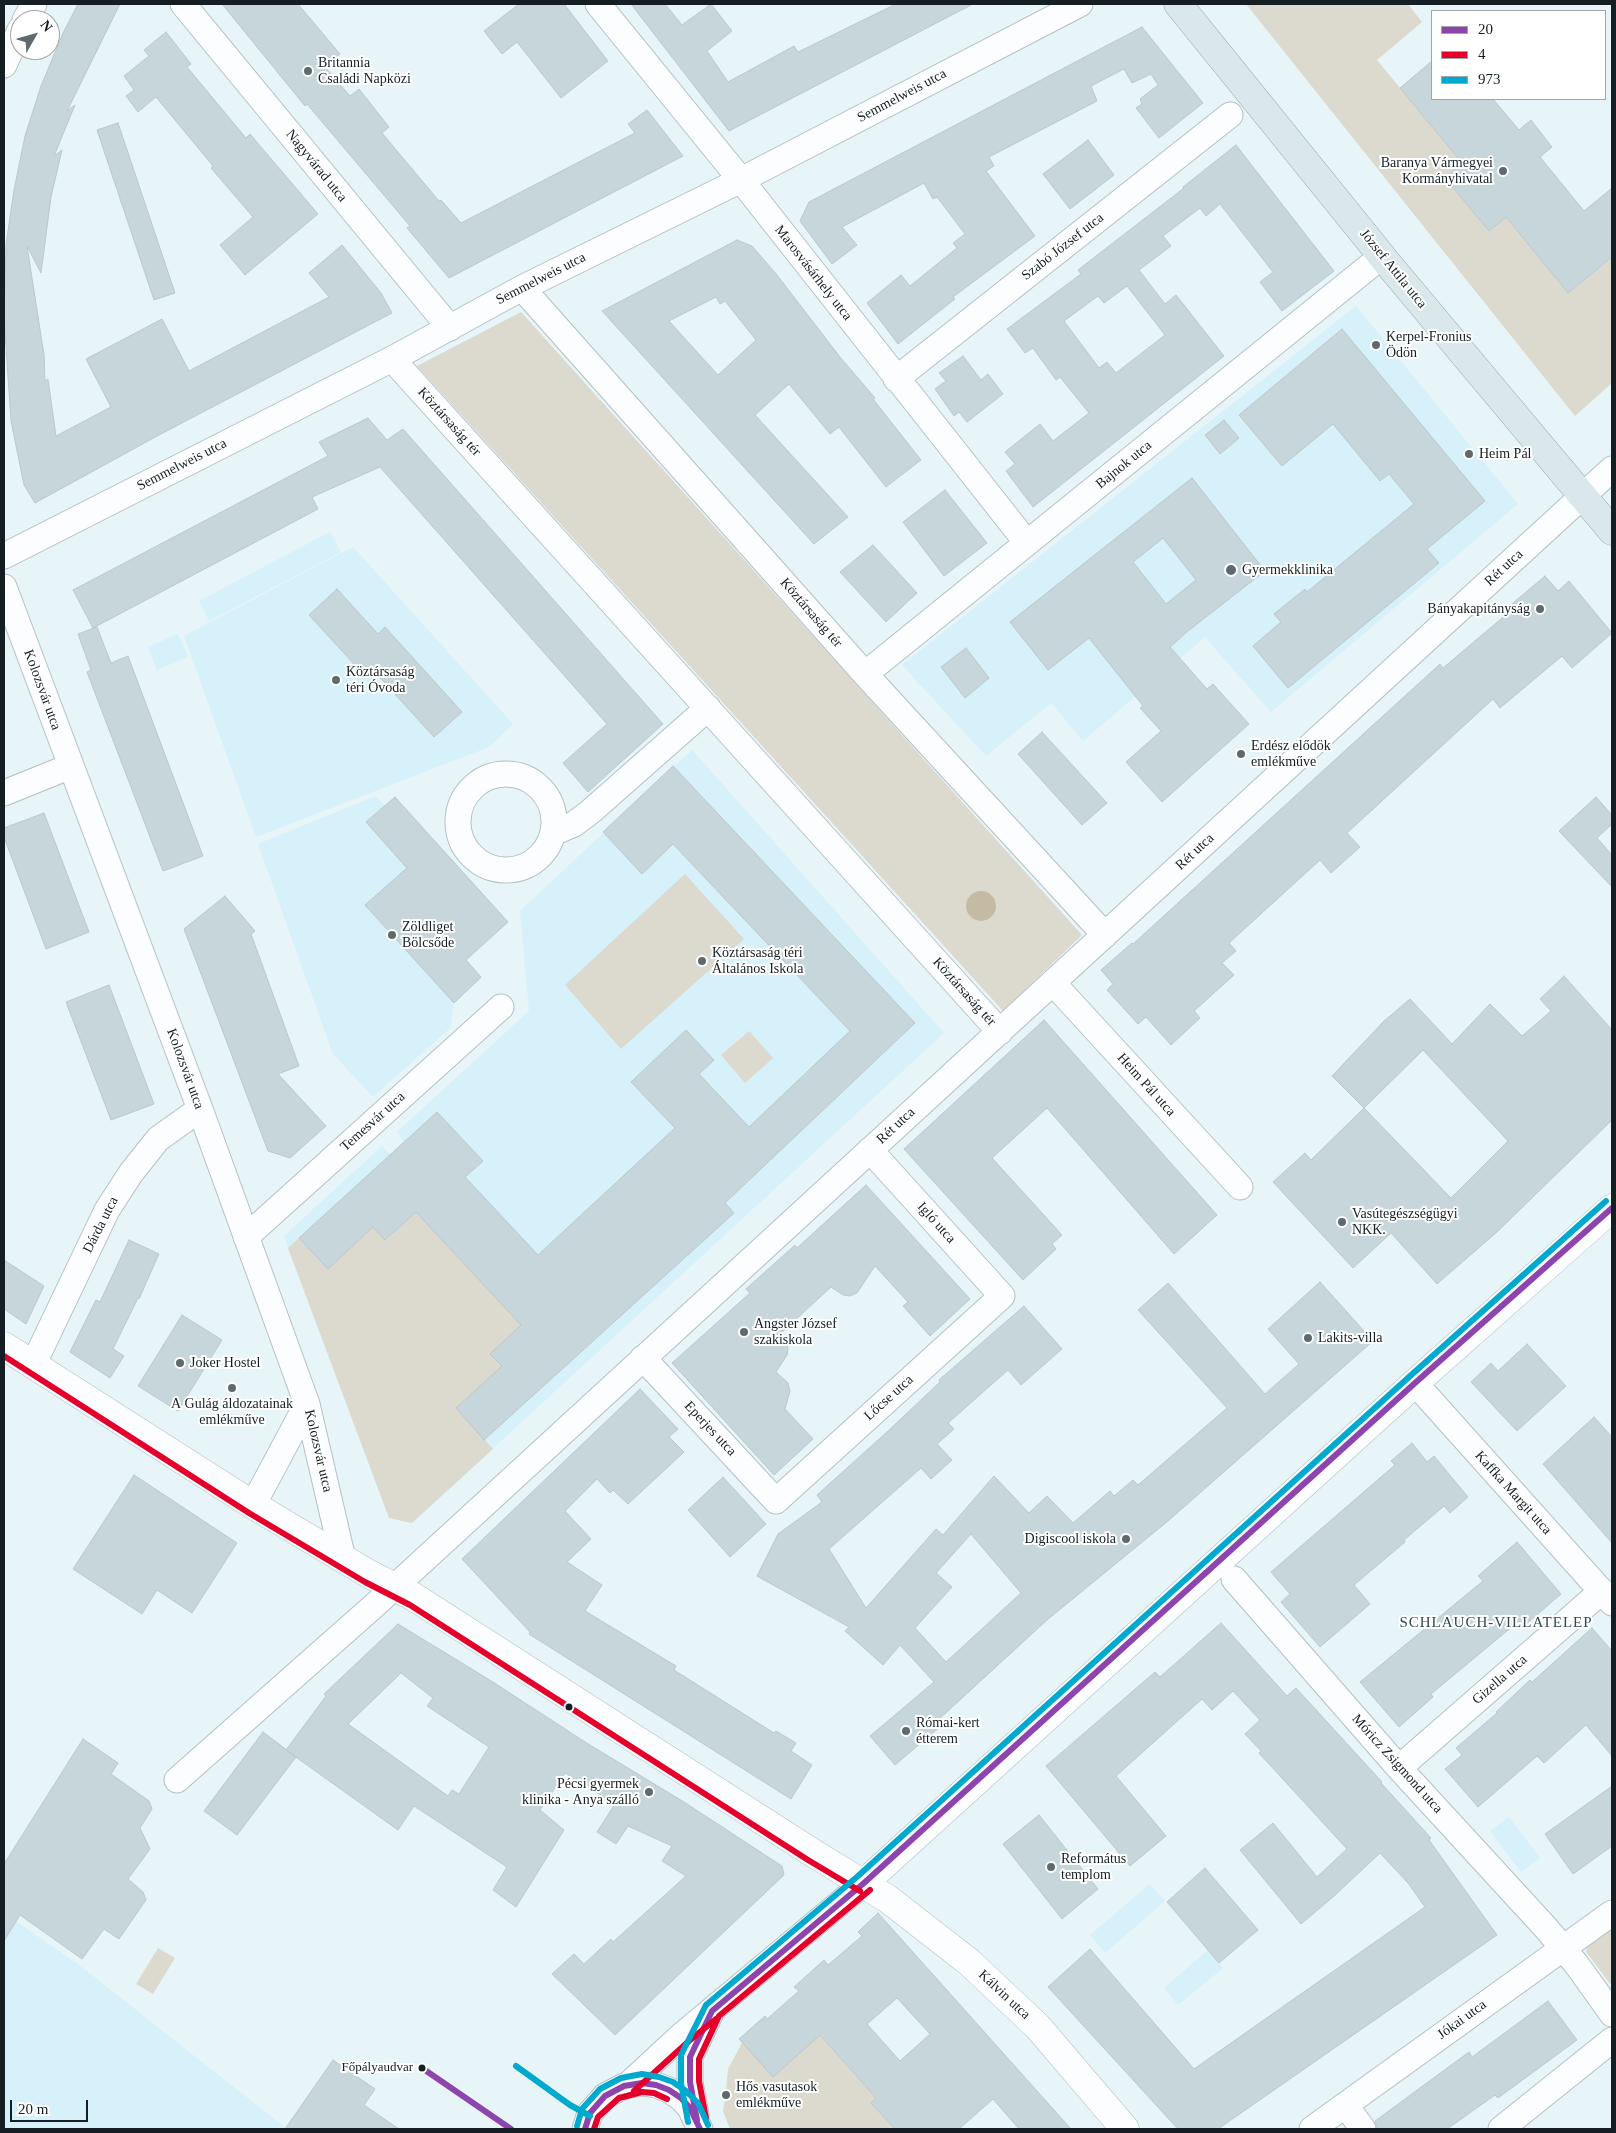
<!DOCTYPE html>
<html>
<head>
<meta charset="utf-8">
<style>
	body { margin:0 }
	#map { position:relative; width:1616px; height:2133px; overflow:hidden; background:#e7f4f8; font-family:Georgia,serif }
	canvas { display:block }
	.frame { position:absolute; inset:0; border:5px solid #151f23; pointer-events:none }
	.legend { position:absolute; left:1431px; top:10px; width:175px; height:90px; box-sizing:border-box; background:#fff; border:1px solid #a1a5a7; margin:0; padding:6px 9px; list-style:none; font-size:15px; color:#151f23 }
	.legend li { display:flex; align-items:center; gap:10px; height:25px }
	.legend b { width:25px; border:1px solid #a1a5a7 }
	.north { position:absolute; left:10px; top:10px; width:50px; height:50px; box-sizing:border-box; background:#fff; border:1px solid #a1a5a7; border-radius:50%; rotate:52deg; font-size:14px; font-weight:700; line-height:20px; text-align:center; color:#151f23 }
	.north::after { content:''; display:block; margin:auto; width:18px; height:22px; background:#5e6a6e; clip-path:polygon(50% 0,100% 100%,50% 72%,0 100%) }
	.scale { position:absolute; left:10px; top:2100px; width:78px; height:22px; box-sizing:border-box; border:2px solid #151f23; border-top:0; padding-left:6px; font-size:15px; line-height:18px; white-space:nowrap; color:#151f23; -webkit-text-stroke:4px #fff; paint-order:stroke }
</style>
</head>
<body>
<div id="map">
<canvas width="1616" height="2133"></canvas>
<div class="frame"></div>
<ul class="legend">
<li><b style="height:6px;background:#8e44ad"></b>20</li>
<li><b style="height:6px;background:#e4002b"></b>4</li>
<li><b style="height:6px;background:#00a9ce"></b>973</li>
</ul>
<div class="north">N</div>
<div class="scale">20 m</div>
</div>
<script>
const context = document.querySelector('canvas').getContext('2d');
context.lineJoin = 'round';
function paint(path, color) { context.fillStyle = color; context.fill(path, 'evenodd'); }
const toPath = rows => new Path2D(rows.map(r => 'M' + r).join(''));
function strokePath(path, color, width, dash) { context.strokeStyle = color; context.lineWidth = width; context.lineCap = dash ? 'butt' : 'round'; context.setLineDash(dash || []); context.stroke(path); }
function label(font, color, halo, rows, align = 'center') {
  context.font = font + ' Georgia,serif'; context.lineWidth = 4; context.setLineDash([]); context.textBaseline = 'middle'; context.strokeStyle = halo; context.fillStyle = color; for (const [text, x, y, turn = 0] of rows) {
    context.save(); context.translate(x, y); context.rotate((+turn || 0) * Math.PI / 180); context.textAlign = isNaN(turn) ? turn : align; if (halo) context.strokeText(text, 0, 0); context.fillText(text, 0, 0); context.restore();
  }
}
const built = toPath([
	[1356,306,1518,504,1271,712,1205,637,1083,741,1051,703,986,756,902,665],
	[330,532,341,552,209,621,199,601],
	[353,547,513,724,489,747,256,837,184,636],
	[178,634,188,657,157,670,148,647],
	[692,750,944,1033,412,1523,389,1518,284,1236,382,1146,390,1154,404,1142,397,1132,529,1011,520,911],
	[376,796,385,805,395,797,508,922,466,960,482,978,454,1003,450,1028,373,1097,333,1054,258,844],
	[1509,1817,1540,1858,1521,1872,1490,1831],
	[1150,1884,1165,1901,1105,1953,1090,1935],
	[4,1913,79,1965,287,2129,4,2129],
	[1208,1950,1223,1968,1178,2005,1164,1988]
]);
const green = toPath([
	[1246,4,1408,4,1422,22,1377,60,1462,163,1445,178,1489,231,1506,217,1568,293,1612,257,1612,383,1575,416],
	[521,312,1082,935,1003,1011,417,366],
	[685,874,744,939,621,1049,565,985],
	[749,1031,773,1058,745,1083,721,1055],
	[416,1212,521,1325,490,1354,502,1366,456,1408,493,1449,412,1523,389,1518,288,1248,299,1238,328,1269,373,1227,386,1240],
	[1612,1928,1612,1986,1586,1952,1587,1947],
	[158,1948,175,1958,153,1994,136,1984],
	[817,2032,876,2098,871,2103,895,2129,730,2129,723,2111,725,2099,729,2099,730,2092,726,2091,728,2069,742,2043]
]);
const water = toPath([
	'966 906a15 15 0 1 1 30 0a15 15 0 1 1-30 0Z'
]);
const building = toPath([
	[78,4,120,4,67,111,75,105,54,156,62,150,51,197,41,273,27,246,44,355,45,381,48,379,56,436,111,407,86,359,162,319,189,371,329,297,309,273,342,245,381,293,392,313,159,435,35,503,24,485,11,421,4,317,6,245,14,190,25,136,41,86,63,33,78,4],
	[222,4,298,4,340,54,325,67,350,96,359,89,389,127,382,133,439,201,441,200,461,223,635,133,628,124,647,110,683,156,449,278,407,228,410,226,307,104,305,106,222,4],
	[519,4,564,4,608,61,561,98,517,42,502,54,484,31,519,4],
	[631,4,665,4,682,25,711,4,732,31,707,51,728,82,794,46,798,52,896,4,973,4,729,131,631,4],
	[1142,27,1203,103,1159,138,1136,108,1142,104,1140,99,1158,85,1151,74,1132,83,1124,69,1091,86,1097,101,989,157,994,166,986,171,1035,236,953,297,955,299,898,344,867,303,901,275,910,286,957,248,953,243,965,234,937,197,933,199,924,183,842,227,857,245,832,264,800,221,809,202,1142,27],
	[166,32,191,64,187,67,246,138,250,134,318,214,245,275,220,245,253,217,211,168,213,166,156,97,138,112,126,96,134,90,124,76,149,56,144,50,166,32],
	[1432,61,1432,99,1493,99,1519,130,1531,120,1552,147,1540,157,1584,211,1612,188,1612,257,1568,293,1506,217,1489,231,1445,178,1462,163,1400,88,1432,61],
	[118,123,175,293,154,300,97,130,118,123],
	[1088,140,1114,175,1070,209,1043,174,1088,140],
	[1236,145,1334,271,1282,311,1260,282,1273,272,1220,204,1206,216,1200,208,1163,236,1171,246,1139,270,1165,304,1176,295,1224,356,1033,507,1006,471,1015,464,1005,452,1040,424,1053,441,1089,413,1060,377,1056,380,1033,348,1025,353,1007,329,1081,274,1078,270,1184,188,1183,187,1236,145],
	[1127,286,1165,335,1116,373,1107,362,1099,368,1064,321,1098,296,1104,303,1127,286],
	[737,240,752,246,777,275,840,357,875,398,873,399,921,460,886,487,839,427,830,434,789,384,755,415,848,517,814,544,602,311,737,240],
	[716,297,720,304,725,301,756,340,718,375,669,321,716,297],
	[1342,329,1485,501,1427,549,1439,563,1288,688,1253,646,1281,622,1274,614,1305,589,1307,592,1414,504,1389,474,1380,481,1333,424,1282,466,1239,415,1342,329],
	[963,356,981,380,988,374,1003,394,967,422,959,412,954,416,935,389,946,381,939,373,963,356],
	[368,418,387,440,403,429,663,724,588,792,563,763,607,724,380,467,312,497,318,509,93,628,73,590,328,456,319,442,368,418],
	[1224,420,1239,438,1220,454,1205,435,1224,420],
	[1192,478,1265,571,1188,631,1170,647,1207,689,1213,684,1249,724,1162,802,1126,762,1161,731,1140,708,1143,706,1089,638,1048,670,1010,622,1192,478],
	[1163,538,1196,580,1166,604,1133,562,1163,538],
	[945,490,987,543,944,576,903,522,945,490],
	[873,545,917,593,886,622,840,572,873,545],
	[1545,576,1558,591,1569,581,1612,633,1572,668,1562,656,1500,708,1493,699,1347,833,1360,847,1331,873,1320,860,1229,943,1236,951,1222,963,1234,975,1194,1011,1200,1018,1171,1045,1146,1017,1138,1024,1107,990,1113,984,1101,970,1132,943,1133,944,1440,664,1443,668,1508,613,1506,609,1545,576],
	[337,589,378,634,385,627,462,712,434,737,374,671,366,677,309,615,337,589],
	[97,627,111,663,128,656,203,856,163,871,87,672,91,670,78,634,97,627],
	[966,648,989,678,965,698,941,667,966,648],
	[1042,732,1107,803,1082,825,1018,754,1042,732],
	[673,766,915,1023,725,1203,734,1213,484,1440,456,1408,502,1366,490,1354,521,1325,416,1212,385,1240,373,1227,328,1269,299,1238,437,1112,483,1161,465,1177,538,1255,675,1128,631,1082,686,1030,714,1060,699,1074,749,1127,850,1031,673,844,642,874,603,832,673,766],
	[395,797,508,922,466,960,481,977,454,1003,365,905,407,868,366,822,395,797],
	[1596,797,1612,815,1612,824,1597,838,1612,855,1612,887,1559,831,1596,797],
	[44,813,89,932,46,949,4,837,4,828,44,813],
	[225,896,255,931,251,934,299,1066,278,1074,326,1126,290,1158,268,1151,184,929,225,896],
	[1564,976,1612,1030,1612,1120,1497,1232,1437,1284,1391,1233,1353,1268,1273,1182,1305,1153,1311,1160,1364,1108,1332,1076,1384,1021,1410,999,1452,1044,1490,1004,1522,1036,1551,1011,1540,999,1564,976],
	[1423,1050,1508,1141,1451,1198,1364,1108,1423,1050],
	[109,985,154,1104,111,1120,66,1002,109,985],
	[1044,1020,1217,1215,1174,1254,1047,1108,992,1158,1062,1235,1052,1244,1056,1249,1023,1280,904,1149,1044,1020],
	[866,1185,970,1299,930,1336,903,1306,908,1302,875,1266,857,1293,850,1296,843,1295,831,1287,781,1333,788,1348,787,1355,776,1372,788,1383,790,1391,785,1409,813,1439,774,1475,672,1363,750,1293,746,1289,795,1245,797,1248,866,1185],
	[129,1240,159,1254,139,1299,138,1298,113,1349,124,1356,110,1378,70,1352,96,1300,100,1302,129,1240],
	[4,1260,44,1286,26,1324,4,1309,4,1260],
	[1320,1282,1373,1341,1168,1521,1047,1620,937,1721,941,1726,895,1765,870,1736,934,1682,900,1645,883,1665,845,1631,849,1627,757,1576,778,1534,822,1502,817,1495,888,1431,940,1382,939,1380,1024,1306,1062,1349,1021,1385,1008,1370,948,1423,954,1429,937,1444,952,1460,931,1479,921,1468,829,1549,866,1608,936,1529,943,1535,994,1476,1029,1513,1047,1496,1073,1523,1110,1491,1114,1496,1133,1480,1138,1485,1227,1408,1138,1310,1168,1283,1265,1394,1299,1364,1268,1329,1320,1282],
	[971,1534,1021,1593,946,1662,915,1628,952,1587,936,1573,971,1534],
	[182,1315,222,1340,178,1411,138,1386,182,1315],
	[1527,1344,1566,1386,1517,1431,1471,1382,1491,1363,1498,1371,1527,1344],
	[640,1389,678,1429,669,1437,684,1452,628,1504,613,1490,610,1493,597,1479,565,1511,591,1539,567,1562,602,1585,585,1611,676,1666,674,1670,774,1733,776,1731,796,1743,791,1751,812,1765,791,1799,529,1634,530,1632,462,1559,640,1389],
	[1594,1417,1612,1437,1612,1543,1543,1464,1594,1417],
	[1412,1443,1427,1462,1434,1456,1468,1497,1450,1513,1444,1506,1404,1540,1405,1542,1354,1585,1370,1604,1320,1647,1281,1602,1290,1594,1271,1572,1395,1465,1391,1461,1412,1443],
	[134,1475,237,1543,192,1613,157,1590,142,1614,73,1569,134,1475],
	[723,1477,766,1524,730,1557,688,1510,723,1477],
	[1517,1542,1561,1594,1523,1627,1519,1621,1431,1694,1433,1697,1399,1727,1360,1682,1483,1581,1478,1576,1517,1542],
	[1221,1623,1287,1696,1296,1688,1382,1782,1381,1783,1431,1838,1429,1840,1497,1935,1218,2129,1178,2129,1048,1987,1090,1949,1194,2069,1425,1907,1408,1883,1380,1853,1333,1897,1301,1924,1240,1850,1273,1823,1317,1877,1347,1849,1259,1753,1261,1751,1245,1734,1260,1720,1233,1691,1212,1710,1202,1699,1116,1776,1166,1836,1130,1866,1046,1766,1155,1672,1160,1677,1221,1623],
	[398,1624,493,1682,585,1742,684,1802,782,1866,784,1875,615,2035,552,1974,574,1954,584,1964,611,1939,613,1942,686,1876,662,1861,672,1846,628,1826,616,1844,597,1832,615,1804,565,1773,540,1810,564,1830,516,1907,493,1890,507,1867,414,1806,398,1830,286,1750,326,1696,324,1694,398,1624],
	[401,1673,433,1698,427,1706,489,1747,459,1794,452,1790,448,1796,348,1724,401,1673],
	[1592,1628,1612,1651,1612,1756,1586,1725,1544,1763,1537,1756,1478,1807,1445,1769,1462,1755,1456,1748,1497,1713,1496,1712,1530,1680,1532,1682,1592,1628],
	[263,1732,296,1757,237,1835,204,1811,263,1732],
	[83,1739,118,1763,111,1774,149,1801,152,1809,140,1828,150,1849,128,1879,143,1892,146,1900,119,1939,104,1929,82,1959,20,1915,4,1941,4,1864,83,1739],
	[1612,1786,1612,1846,1573,1874,1545,1834,1612,1786],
	[1039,1815,1098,1889,1062,1919,1003,1844,1039,1815],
	[1205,1868,1258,1930,1219,1963,1167,1902,1205,1868],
	[878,1913,1071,2129,1019,2129,993,2099,959,2129,895,2129,871,2103,876,2098,820,2035,773,2077,739,2039,765,2016,767,2019,799,1991,794,1987,824,1960,828,1965,862,1936,858,1932,878,1913],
	[897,1998,930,2034,900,2061,867,2024,897,1998],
	[1548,2001,1577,2040,1498,2098,1495,2095,1447,2129,1377,2129,1375,2121,1469,2052,1472,2057,1548,2001],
	[333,2060,375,2089,364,2105,399,2129,285,2129,333,2060]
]);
const minor = toPath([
	[183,4,450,328],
	[598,4,741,180,1027,543],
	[25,20,34,4],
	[4,65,20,30],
	[522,288,865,674,1105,935],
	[392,359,1000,1032],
	[896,379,1230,115],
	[4,556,392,359,522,288,741,180,1080,4],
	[4,587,200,1109,307,1404,343,1559],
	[865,674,1382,256],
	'458 822a48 48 0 1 1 96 0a48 48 0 1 1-96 0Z',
	[4,793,71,766],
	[553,833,574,824,590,812,708,708],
	[1053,983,1240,1187],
	[246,1237,501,1007],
	[643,1358,776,1501,1002,1296,870,1150],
	[33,1365,107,1210,131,1173,158,1139,200,1109],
	[1415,1383,1612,1603],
	[253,1505,307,1404],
	[1234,1579,1399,1768,1546,1928,1577,1965,1612,2014],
	[1399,1768,1602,1591],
	[177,1780,376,1604,1612,469],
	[628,2085,683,2034,864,1883],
	[1345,2105,1363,2129],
	[696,2115,690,2082,690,2057,710,2015],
	[585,2129,590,2113,605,2096,624,2086,642,2083,656,2085,669,2090,681,2098,690,2108,700,2129],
	[1312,2129,1612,1913],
	[1501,2129,1612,2040]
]);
const tertiary = toPath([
	[4,1346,253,1505,369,1574,414,1597,813,1853,888,1899,969,1962,1038,2027,1125,2129],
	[864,1883,1415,1383,1612,1208]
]);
const primary = toPath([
	[1178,4,1389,265,1612,531]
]);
const bus1 = toPath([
	[422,2068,511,2129],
	[697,2120,690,2082,690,2057,712,2011,864,1883,1415,1383,1612,1208],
	[585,2129,590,2113,605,2096,624,2086,642,2083,656,2085,669,2090,681,2098,690,2108,700,2129]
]);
const bus2 = toPath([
	[4,1356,249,1513,365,1582,410,1605,808,1860,860,1891],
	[634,2091,689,2041,716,2019],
	[706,2118,699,2081,699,2059,719,2016,870,1890],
	[594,2129,598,2117,619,2098,642,2092,654,2093,667,2099]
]);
const bus3 = toPath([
	[516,2066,570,2105,590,2116],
	[688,2122,681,2083,681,2055,706,2005,858,1876,1409,1377,1606,1201],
	[577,2126,582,2109,600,2089,621,2078,642,2074,659,2077,673,2082,686,2091,698,2103,708,2125]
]);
const markers = [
	[308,71,5,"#5e6a6e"],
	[1503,171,5,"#5e6a6e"],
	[1376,345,5,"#5e6a6e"],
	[1469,454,5,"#5e6a6e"],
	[1231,570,6,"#5e6a6e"],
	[1540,609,5,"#5e6a6e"],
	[336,680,5,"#5e6a6e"],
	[1241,754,5,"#5e6a6e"],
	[392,935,5,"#5e6a6e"],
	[702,961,5,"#5e6a6e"],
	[1342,1222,5,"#5e6a6e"],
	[744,1332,5,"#5e6a6e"],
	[1308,1338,5,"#5e6a6e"],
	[180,1363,5,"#5e6a6e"],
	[232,1388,5,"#5e6a6e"],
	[1126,1539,5,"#5e6a6e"],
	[569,1707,4.5,"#151f23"],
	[906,1731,5,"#5e6a6e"],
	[649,1792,5,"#5e6a6e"],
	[1051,1867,5,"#5e6a6e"],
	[422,2068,4.5,"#151f23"],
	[726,2095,5,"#5e6a6e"]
];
const busNames = [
	["Főpályaudvar",413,2068]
];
const poiNames = [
	["Britannia",318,63],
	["Családi Napközi",318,79],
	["Baranya Vármegyei",1493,163,"right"],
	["Kormányhivatal",1493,179,"right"],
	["Kerpel-Fronius",1386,337],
	["Ödön",1386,353],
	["Heim Pál",1479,454],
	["Gyermekklinika",1242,570],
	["Bányakapitányság",1530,609,"right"],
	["Köztársaság",346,672],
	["téri Óvoda",346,688],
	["Erdész elődök",1251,746],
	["emlékműve",1251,762],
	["Zöldliget",402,927],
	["Bölcsőde",402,943],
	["Köztársaság téri",712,953],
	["Általános Iskola",712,969],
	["Vasútegészségügyi",1352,1214],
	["NKK.",1352,1230],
	["Angster József",754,1324],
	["szakiskola",754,1340],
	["Lakits-villa",1318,1338],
	["Joker Hostel",190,1363],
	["A Gulág áldozatainak",232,1404,"center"],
	["emlékműve",232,1420,"center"],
	["Digiscool iskola",1116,1539,"right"],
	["Római-kert",916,1723],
	["étterem",916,1739],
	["Pécsi gyermek",639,1784,"right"],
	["klinika - Anya szálló",639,1800,"right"],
	["Református",1061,1859],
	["templom",1061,1875],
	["Hős vasutasok",736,2087],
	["emlékműve",736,2103]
];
const streetNames = [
	["Semmelweis utca",902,96,-28],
	["Nagyvárad utca",316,166,51],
	["Szabó József utca",1063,247,-38],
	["József Attila utca",1393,269,51],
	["Marosvásárhely utca",813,273,52],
	["Semmelweis utca",541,279,-27],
	["Köztársaság tér",449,422,48],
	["Semmelweis utca",182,465,-27],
	["Bajnok utca",1124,465,-39],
	["Rét utca",1504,568,-43],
	["Köztársaság tér",811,613,49],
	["Kolozsvár utca",42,690,70],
	["Rét utca",1195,852,-43],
	["Köztársaság tér",964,992,48],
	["Kolozsvár utca",185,1069,70],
	["Heim Pál utca",1146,1085,48],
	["Temesvár utca",373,1122,-42],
	["Rét utca",896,1126,-43],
	["Igló utca",936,1223,48],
	["Dárda utca",101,1225,-63],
	["Lőcse utca",889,1398,-42],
	["Eperjes utca",710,1429,47],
	["Kolozsvár utca",318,1451,77],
	["Kaffka Margit utca",1513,1493,48],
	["Gizella utca",1500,1680,-41],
	["Móricz Zsigmond utca",1397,1764,48],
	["Kálvin utca",1004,1995,43],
	["Jókai utca",1462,2020,-36]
];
const neighbourhoodNames = [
	["SCHLAUCH-VILLATELEP",1496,1623]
];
paint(built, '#d6f1f9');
paint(green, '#dcdace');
paint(water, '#c5bba3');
paint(building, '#c7d6db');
strokePath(building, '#bcc7cb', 1);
strokePath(minor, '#b6c0c4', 27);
strokePath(tertiary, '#b6c0c4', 29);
strokePath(primary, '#8ea9af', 29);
strokePath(minor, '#fbfdfe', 25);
strokePath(tertiary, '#fbfdfe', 28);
strokePath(primary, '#dae8eb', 28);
strokePath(bus1, '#8e44ad', 6);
strokePath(bus2, '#e4002b', 6);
strokePath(bus3, '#00a9ce', 6);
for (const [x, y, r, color] of markers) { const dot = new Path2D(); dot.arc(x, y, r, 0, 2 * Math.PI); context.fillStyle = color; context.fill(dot); strokePath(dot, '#fff', 2); }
label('13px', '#151f23', '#fff', busNames, 'right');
label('14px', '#151f23', '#fff', poiNames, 'left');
label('14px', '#151f23', '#fff', streetNames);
context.letterSpacing = '1px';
label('15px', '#304951', '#fff', neighbourhoodNames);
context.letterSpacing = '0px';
</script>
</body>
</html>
